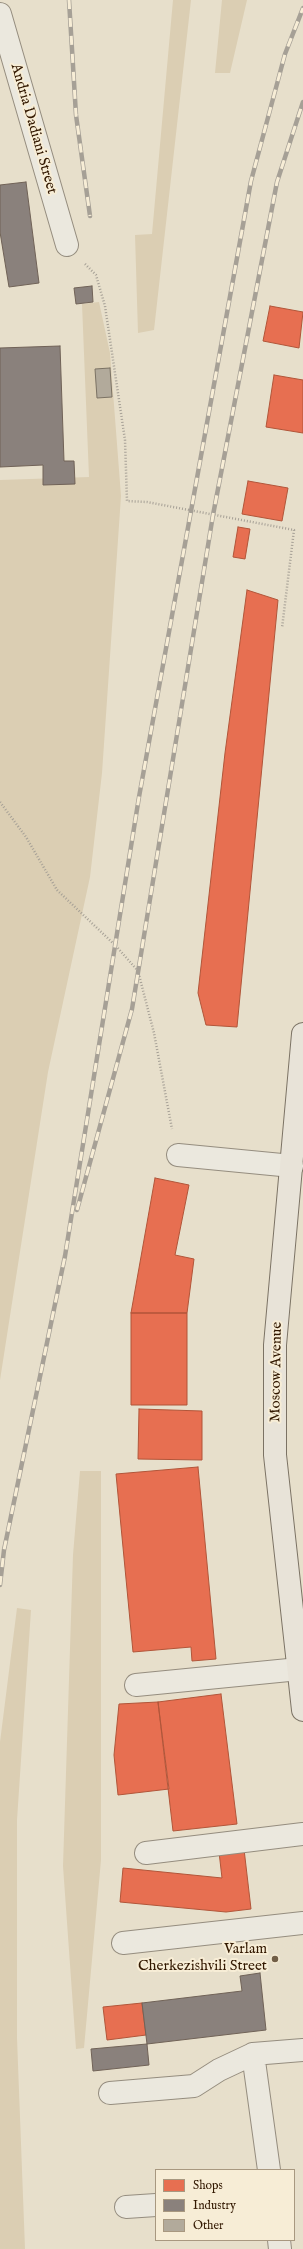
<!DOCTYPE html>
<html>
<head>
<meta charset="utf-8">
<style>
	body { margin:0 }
	#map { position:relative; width:303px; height:2249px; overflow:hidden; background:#e7dfcb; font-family:"IM FELL English",serif }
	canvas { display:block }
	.legend { position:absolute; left:155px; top:2169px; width:140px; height:72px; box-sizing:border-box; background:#f7edd6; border:1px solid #a89880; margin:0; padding:5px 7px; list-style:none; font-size:12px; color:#321800 }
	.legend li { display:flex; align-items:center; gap:8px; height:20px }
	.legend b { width:20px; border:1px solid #a89880 }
</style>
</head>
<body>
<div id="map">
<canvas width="303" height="2249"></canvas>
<ul class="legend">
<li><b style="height:11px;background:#e76f51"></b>Shops</li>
<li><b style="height:11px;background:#8a817c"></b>Industry</li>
<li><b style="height:11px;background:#b2aa9b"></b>Other</li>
</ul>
</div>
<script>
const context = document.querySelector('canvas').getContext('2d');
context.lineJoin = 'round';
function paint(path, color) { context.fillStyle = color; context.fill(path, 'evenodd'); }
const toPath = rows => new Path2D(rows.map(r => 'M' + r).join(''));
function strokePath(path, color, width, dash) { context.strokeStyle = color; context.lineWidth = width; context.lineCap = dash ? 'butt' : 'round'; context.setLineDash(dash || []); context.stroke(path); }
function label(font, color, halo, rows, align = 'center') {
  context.font = font + ' "IM FELL English",serif'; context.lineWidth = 4; context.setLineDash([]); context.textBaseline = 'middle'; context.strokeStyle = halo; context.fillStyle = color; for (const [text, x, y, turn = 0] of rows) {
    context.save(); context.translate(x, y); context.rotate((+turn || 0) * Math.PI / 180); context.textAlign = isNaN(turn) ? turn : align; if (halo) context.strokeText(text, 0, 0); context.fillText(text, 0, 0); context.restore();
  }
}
const green = toPath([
	[173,0,191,0,154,330,138,333,135,235,152,234],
	[222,0,247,0,230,73,215,73],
	[99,302,110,353,121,496,102,773,90,877,48,1072,0,1380,0,480,89,477,82,304],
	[80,1471,101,1471,101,1860,84,2048,76,2049,63,1866,73,1555],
	[17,1608,31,1610,17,1820,17,2038,25,2249,0,2249,0,1742]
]);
const shops = toPath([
	[270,306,303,312,299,348,263,341,270,306],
	[274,375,303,380,303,433,266,427,274,375],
	[248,481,288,488,282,521,242,514,248,481],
	[238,527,250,529,245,559,233,557,238,527],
	[247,590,278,600,237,1027,206,1025,198,993,225,753,247,590],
	[155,1178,189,1185,175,1255,194,1259,187,1313,131,1313,155,1178],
	[131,1313,187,1313,187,1405,131,1405,131,1313],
	[139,1409,202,1411,202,1460,138,1459,139,1409],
	[198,1467,216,1659,192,1661,191,1647,133,1652,116,1474,198,1467],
	[221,1694,237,1824,173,1831,158,1702,221,1694],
	[158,1702,169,1789,118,1795,114,1755,119,1704,158,1702],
	[244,1849,251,1909,226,1912,120,1902,123,1868,222,1878,219,1852,244,1849],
	[142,2003,146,2035,107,2040,103,2007,142,2003]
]);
const industry = toPath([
	[26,182,39,283,9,287,0,232,0,185,26,182],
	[92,286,93,302,76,304,74,288,92,286],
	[60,346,64,461,74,461,75,484,43,485,43,465,0,467,0,348,60,346],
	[260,1973,266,2030,147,2044,142,2003,242,1991,240,1976,260,1973],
	[147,2044,149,2065,93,2071,91,2049,147,2044]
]);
const building = toPath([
	[110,368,112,397,97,398,95,369,110,368]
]);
const path = toPath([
	[85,264,96,275,105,306,125,440,127,501,147,502,294,530,282,628],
	[0,802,26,837,57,890,116,946,138,971,154,1033,172,1129]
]);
const minor = toPath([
	[0,14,67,245],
	[178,1155,292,1166],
	[136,1685,299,1669],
	[146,1853,303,1834],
	[123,1943,303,1923],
	[110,2093,194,2086,219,2070,253,2054],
	[269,2170,253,2054,303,2050],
	[126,2207,156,2205],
	[279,2240,280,2249]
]);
const major = toPath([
	[303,1034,275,1345,275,1455,303,1710]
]);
const rail = toPath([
	[69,0,76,115,90,216],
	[77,1210,132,1009,213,515,277,182,303,102],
	[0,1585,4,1550,65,1256,139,797,251,181,285,54,303,8]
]);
const markers = [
	[275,1959,4,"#715e47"]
];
const streetNames = [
	["Andria Dadiani Street",33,129,74],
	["Moscow Avenue",277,1372,-89]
];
const poiNames = [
	["Varlam",267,1950],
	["Cherkezishvili Street",267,1967]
];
paint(green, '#dbceb3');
paint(shops, '#e76f51');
strokePath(shops, '#b15539', 1);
paint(industry, '#8a817c');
strokePath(industry, '#706257', 1);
paint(building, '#b2aa9b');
strokePath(building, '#7b7264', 1);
strokePath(minor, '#958d7f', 24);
strokePath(major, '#7b7264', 24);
strokePath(path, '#a6a096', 2.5, [1, 2]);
strokePath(minor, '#ebe8de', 22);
strokePath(major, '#e8e3d8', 22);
strokePath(rail, '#a6a096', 4.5);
strokePath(rail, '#f7edd6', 3, [9]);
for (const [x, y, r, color] of markers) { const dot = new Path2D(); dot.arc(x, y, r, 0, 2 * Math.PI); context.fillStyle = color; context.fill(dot); strokePath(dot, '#f7edd6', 1.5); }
label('15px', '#321800', '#f7edd6', streetNames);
label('15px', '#321800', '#f7edd6', poiNames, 'right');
</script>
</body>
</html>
